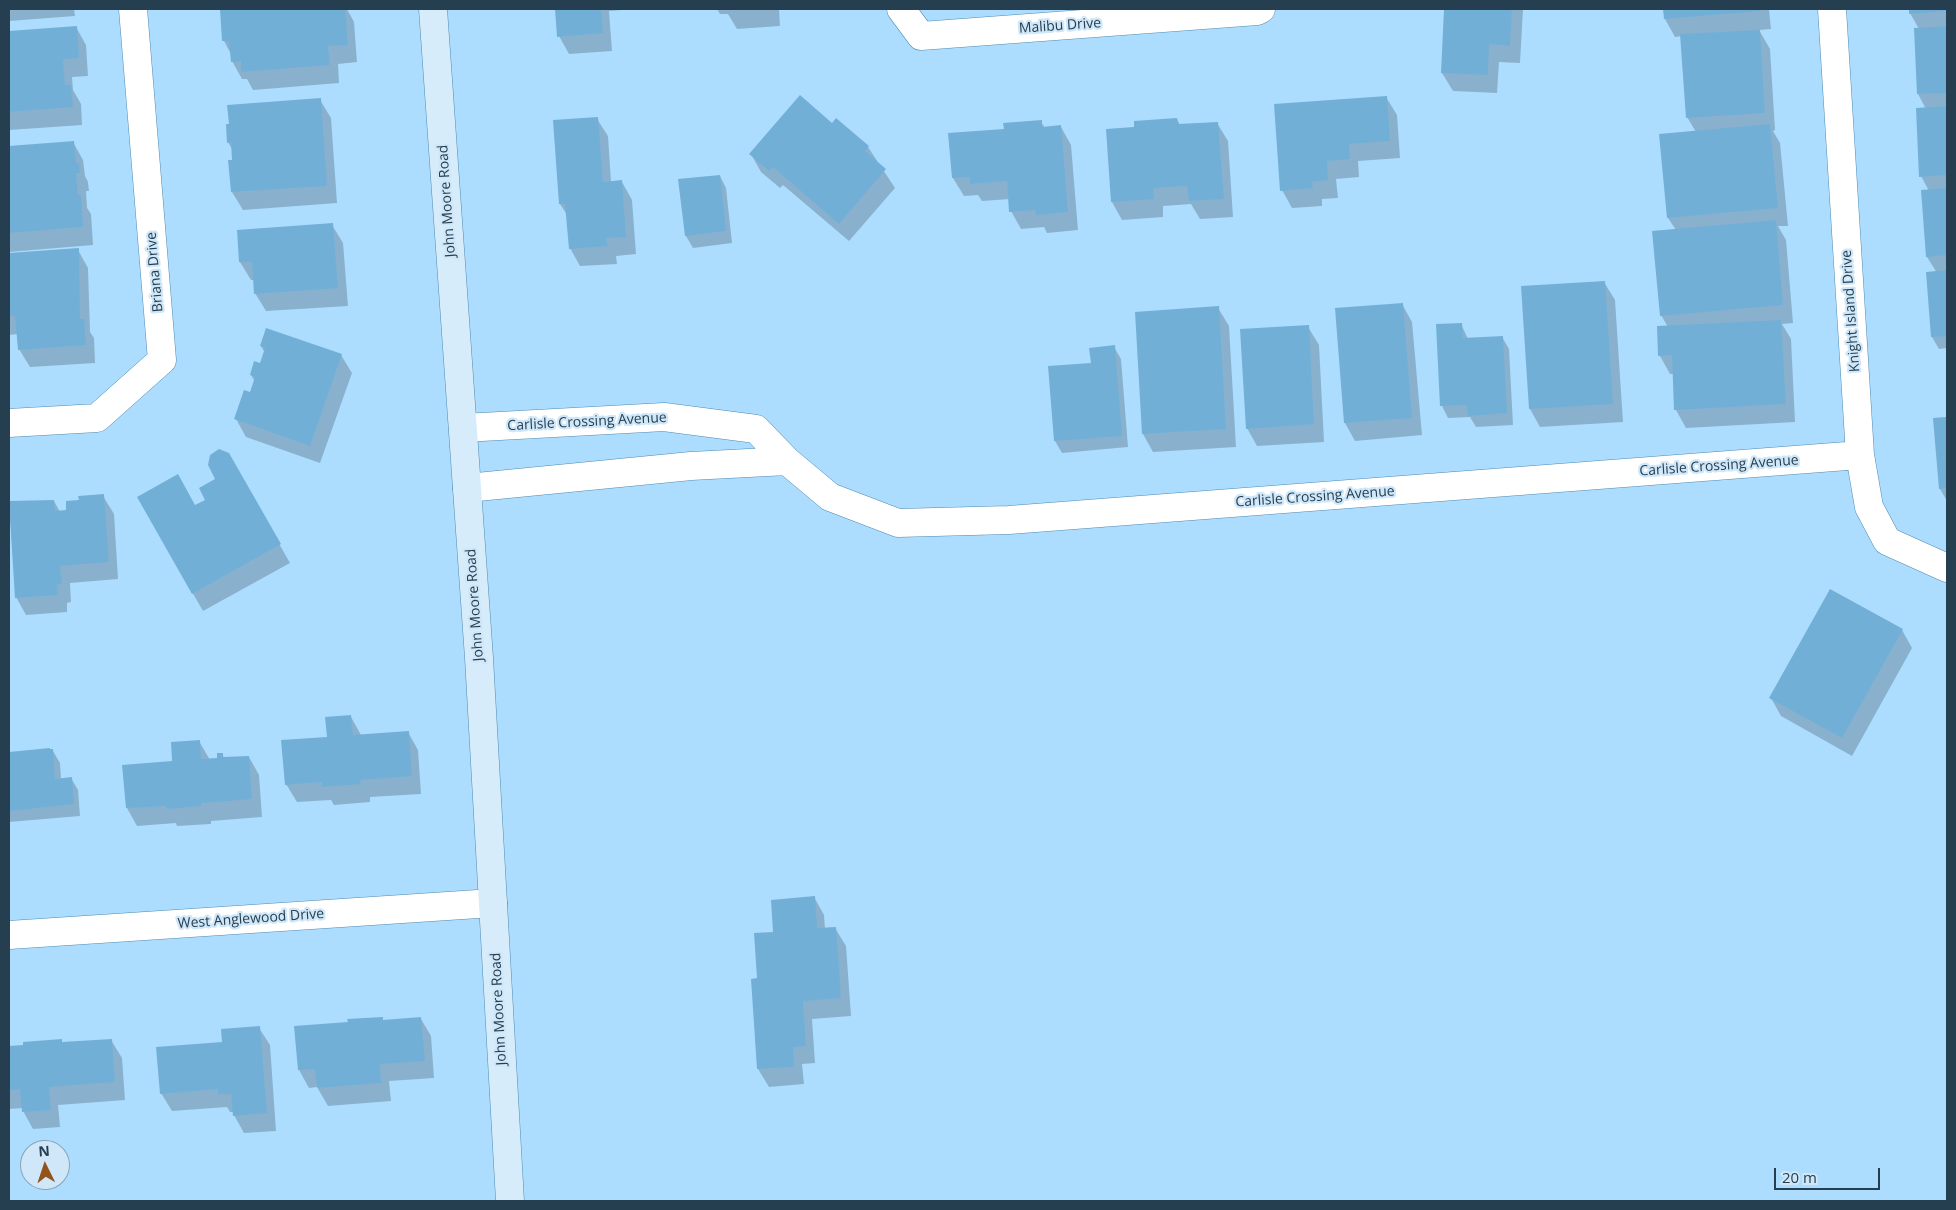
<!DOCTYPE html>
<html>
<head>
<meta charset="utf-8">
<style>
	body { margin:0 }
	#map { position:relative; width:1956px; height:1210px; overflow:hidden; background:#acddff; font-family:"Open Sans",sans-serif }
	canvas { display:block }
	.frame { position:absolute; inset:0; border:10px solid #253f50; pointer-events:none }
	.north { position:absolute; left:20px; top:1140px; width:50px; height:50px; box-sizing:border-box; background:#cfe7f8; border:1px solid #8ba4b5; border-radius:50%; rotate:356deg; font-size:14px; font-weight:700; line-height:20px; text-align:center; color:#253f50 }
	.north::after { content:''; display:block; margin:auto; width:18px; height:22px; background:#915319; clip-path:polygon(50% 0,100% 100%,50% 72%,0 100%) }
	.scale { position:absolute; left:1774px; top:1168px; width:106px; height:22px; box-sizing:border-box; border:2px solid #253f50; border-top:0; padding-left:6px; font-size:15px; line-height:18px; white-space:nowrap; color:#253f50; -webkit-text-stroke:4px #cfe7f8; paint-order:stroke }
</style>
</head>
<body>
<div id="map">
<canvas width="1956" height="1210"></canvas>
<div class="frame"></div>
<div class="north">N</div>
<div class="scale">20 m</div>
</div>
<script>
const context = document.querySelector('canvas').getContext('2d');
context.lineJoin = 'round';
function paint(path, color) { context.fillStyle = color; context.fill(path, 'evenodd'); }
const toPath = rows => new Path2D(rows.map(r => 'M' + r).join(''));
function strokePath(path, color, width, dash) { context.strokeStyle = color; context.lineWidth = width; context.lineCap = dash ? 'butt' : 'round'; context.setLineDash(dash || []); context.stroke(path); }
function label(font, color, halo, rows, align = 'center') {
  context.font = font + ' "Open Sans",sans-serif'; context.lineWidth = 4.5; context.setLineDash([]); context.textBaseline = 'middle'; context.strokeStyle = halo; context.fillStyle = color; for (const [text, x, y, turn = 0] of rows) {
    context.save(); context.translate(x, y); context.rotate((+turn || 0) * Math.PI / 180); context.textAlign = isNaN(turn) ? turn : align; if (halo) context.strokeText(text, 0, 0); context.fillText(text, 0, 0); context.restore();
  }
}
const shadow = toPath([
	[9,9,74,9,75,16,9,21],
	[221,9,347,9,354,22,357,62,338,64,339,83,253,90,247,79,242,79,232,61,231,54,224,41],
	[557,9,635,9,609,11,612,51,569,54,559,36],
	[717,9,779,9,780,26,737,29,728,14,720,14],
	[1446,9,1523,9,1520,63,1499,62,1497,93,1453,91,1442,73],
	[1664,9,1769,9,1771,29,1759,30,1770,49,1775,130,1773,131,1780,143,1788,226,1778,226,1786,240,1793,323,1782,324,1791,339,1795,422,1686,428,1676,410,1674,374,1670,374,1660,356,1668,327,1661,315,1676,230,1668,218,1696,132,1687,117,1682,36,1675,37,1665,19],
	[1910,9,1947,9,1947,348,1939,349,1932,337,1937,273,1927,257,1929,191,1921,176,1926,109,1918,94,1916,29,1919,29,1910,13],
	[76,27,86,45,88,76,72,77,73,90,81,104,82,125,9,130,9,32],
	[1386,97,1397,115,1400,158,1358,161,1359,177,1336,179,1338,198,1322,199,1322,206,1292,208,1282,190],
	[320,100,331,118,337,203,243,210,232,192,230,161,233,161,232,149,228,142],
	[597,119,608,136,611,182,622,182,632,200,636,254,616,256,617,264,580,266,570,248,568,216,560,204],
	[1177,119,1180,125,1217,123,1228,141,1233,217,1200,219,1191,204,1163,206,1163,217,1122,220,1112,202,1136,129],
	[1041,122,1045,128,1061,127,1071,145,1078,230,1047,233,1044,227,1021,229,1011,211,1010,199,982,201,978,195,964,196,953,178,950,135,1005,131],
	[832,124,868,147,895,188,849,241,783,185,780,188,761,172,751,154],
	[73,142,83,160,85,176,88,182,89,191,86,191,87,208,91,214,93,245,9,252,9,147],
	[720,176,726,188,732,243,693,248,686,236],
	[332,225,343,243,348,306,266,311,255,293,255,280,251,280,240,262,238,231],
	[78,250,88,268,90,332,94,338,95,363,30,367,19,349,18,334,9,335,9,254],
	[1604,282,1615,300,1623,422,1540,427,1530,409,1522,287],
	[1402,304,1412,322,1422,435,1355,441,1345,423],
	[1218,308,1229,326,1236,447,1153,452,1143,434],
	[1461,324,1468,339,1502,337,1509,349,1513,425,1476,427,1470,417,1448,418,1442,406],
	[1308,327,1319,345,1324,442,1257,446,1247,428],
	[261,346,341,355,352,373,320,463,246,437,236,419,251,394,255,382,251,375,261,365,265,353],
	[1114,347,1121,359,1128,447,1062,453,1055,441,1092,364],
	[1947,418,1947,501,1940,489,1934,419],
	[228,454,290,563,203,611,138,498,195,507,207,500],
	[103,496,114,514,118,579,70,583,71,602,67,603,67,612,26,615,16,597,9,502,54,501,60,512,68,511,80,501],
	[1902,630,1912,648,1852,756,1781,716,1771,698],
	[351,717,361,735,408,732,418,750,421,794,370,797,370,802,334,805,331,800,297,802,286,784,328,738],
	[199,741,210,760,219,759,222,754,225,759,249,757,259,775,262,817,211,821,211,824,177,826,176,823,137,826,127,808,123,766,173,762],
	[53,751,60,763,61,779,71,778,78,790,80,816,9,822,9,754],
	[814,897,824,915,825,929,835,928,846,946,851,1016,812,1019,815,1063,802,1064,804,1084,769,1087,758,1069,758,980,775,933],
	[382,1018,384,1021,421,1019,431,1036,434,1078,389,1081,391,1101,328,1106,317,1087,309,1088,299,1070,349,1024],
	[259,1028,270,1045,276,1131,244,1133,234,1115,234,1112,230,1112,227,1107,172,1111,161,1093,224,1043],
	[111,1040,122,1058,125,1100,58,1105,60,1127,33,1129,23,1111,23,1108,9,1109,9,1048]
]);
const building = toPath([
	[220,9,345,9,348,45,328,46,330,65,241,72,241,61,231,62,229,41,222,41],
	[555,9,601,9,603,33,557,37],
	[1444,9,1512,9,1510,46,1489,44,1488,75,1441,73],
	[1663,9,1761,9,1761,11,1664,19],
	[1909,9,1947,9,1947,11,1909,14],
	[77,26,79,58,63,59,65,85,71,85,73,107,9,112,9,31],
	[1947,26,1947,93,1917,94,1914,28],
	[1760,30,1765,113,1686,118,1680,34],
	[800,95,832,123,836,118,869,146,865,151,886,169,839,224,773,167,769,171,749,154],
	[1387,96,1390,141,1349,144,1350,159,1327,161,1328,180,1312,182,1313,188,1280,191,1274,104],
	[321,98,327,186,231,192,228,160,232,160,231,142,227,143,226,124,229,124,227,105],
	[1947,106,1947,175,1919,177,1916,108],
	[598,117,603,182,622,180,626,237,606,238,608,246,569,249,565,204,559,204,553,120],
	[1177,118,1178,124,1218,122,1224,199,1189,201,1187,186,1153,188,1154,199,1111,202,1106,129,1134,127,1134,121],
	[1042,120,1042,127,1061,125,1068,212,1036,215,1035,210,1009,212,1007,181,970,184,970,177,952,178,948,133,1004,129,1003,123],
	[1770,124,1778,208,1667,218,1659,134],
	[74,141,76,163,79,163,80,173,76,173,78,195,81,195,83,227,9,233,9,146],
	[720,175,726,231,685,236,678,179],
	[1947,188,1947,255,1926,257,1921,190],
	[1776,220,1783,305,1660,316,1652,231],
	[333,223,338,288,254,294,252,262,239,262,237,230],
	[79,248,80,319,84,319,86,345,18,350,15,316,9,316,9,253],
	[1947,270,1947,336,1931,337,1926,272],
	[1605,281,1613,404,1529,409,1521,286],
	[1403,303,1412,418,1344,423,1335,308],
	[1219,306,1226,429,1142,434,1135,312],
	[1781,320,1786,404,1674,410,1672,355,1658,356,1657,326],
	[1462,323,1463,338,1503,336,1507,413,1468,416,1467,405,1440,406,1436,324],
	[1309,325,1314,424,1246,429,1240,329],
	[266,328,342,354,310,446,234,419,244,390,250,392,255,377,250,375,254,361,260,363,265,348,260,346],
	[1115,345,1122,436,1054,441,1048,366,1091,363,1089,348],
	[1947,417,1947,488,1939,489,1933,418],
	[219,449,229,453,281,544,192,594,137,497,178,474,195,505,205,500,199,488,215,479,208,465,210,455],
	[104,494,109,562,60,566,62,584,57,585,58,595,15,598,9,501,54,500,55,511,66,510,66,501,79,500,78,496],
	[1830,589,1903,629,1842,738,1769,698],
	[351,715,353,735,409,731,412,776,360,780,361,784,322,787,322,782,285,785,281,740,327,737,325,717],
	[200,740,201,759,217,758,217,753,223,753,223,757,249,756,252,799,201,803,201,806,166,809,166,806,126,808,122,765,172,761,171,742],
	[50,748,50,749,53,749,55,779,72,777,74,804,9,811,9,752],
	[815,896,817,928,836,927,841,998,803,1001,806,1046,793,1047,794,1067,757,1069,751,979,757,978,754,933,773,932,771,900],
	[383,1017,383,1020,421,1017,425,1061,380,1064,381,1083,317,1088,315,1069,298,1070,294,1026,348,1022,347,1019],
	[260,1026,267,1113,233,1116,231,1094,218,1094,218,1089,160,1094,156,1047,222,1042,221,1029],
	[62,1039,62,1042,112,1039,115,1082,49,1087,51,1110,22,1112,20,1089,9,1090,9,1046,23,1045,23,1042]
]);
const street = toPath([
	[901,9,921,36,1257,11,1261,9],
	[1832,9,1860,455,1869,507,1887,541,1947,568],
	[9,423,97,418,162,360,133,9],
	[463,428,664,417,756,429,787,461,830,497,898,523,1009,520,1860,455],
	[467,488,691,466,787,461],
	[9,935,493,903]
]);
const secondary = toPath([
	[433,9,479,658,510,1201]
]);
const streetNames = [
	["Malibu Drive",1060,26,-4],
	["John Moore Road",447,201,-94],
	["Briana Drive",155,272,-95],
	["Knight Island Drive",1851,311,-94],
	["Carlisle Crossing Avenue",587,422,-3],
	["Carlisle Crossing Avenue",1719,466,-4],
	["Carlisle Crossing Avenue",1315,497,-4],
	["John Moore Road",475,605,-94],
	["West Anglewood Drive",251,919,-4],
	["John Moore Road",499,1009,-93]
];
paint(shadow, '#0003');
paint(building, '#72afd7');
strokePath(street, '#4e8ab1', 29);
strokePath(secondary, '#4e8ab1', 29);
strokePath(street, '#fff', 28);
strokePath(secondary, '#d7ecfa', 28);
label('14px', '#253f50', '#cfe7f8', streetNames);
</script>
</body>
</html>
